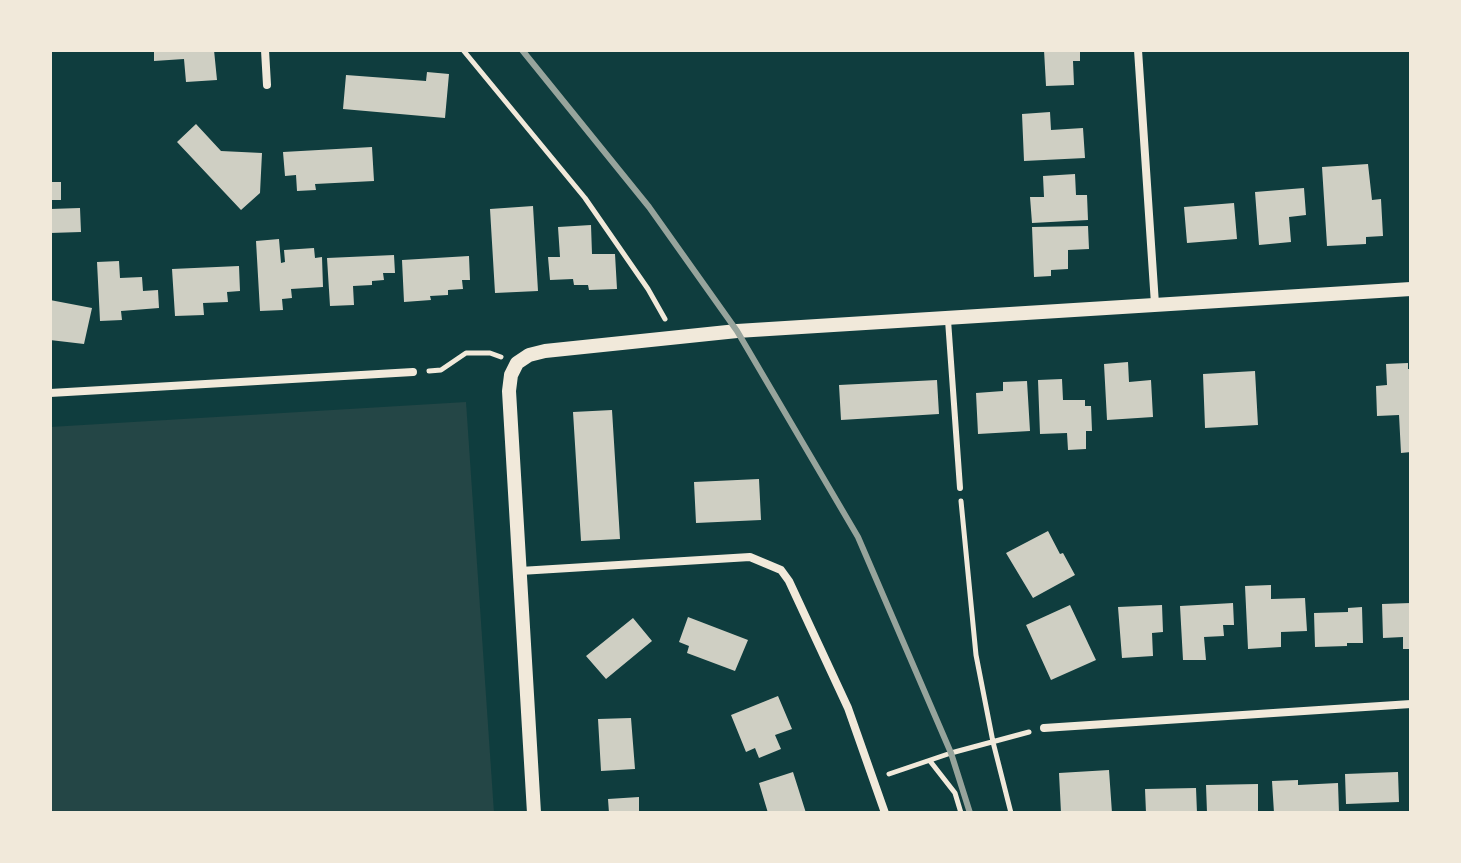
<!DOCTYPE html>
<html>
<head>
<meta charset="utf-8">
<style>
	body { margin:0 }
	#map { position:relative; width:1461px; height:863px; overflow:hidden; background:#0f3d3e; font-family:"IBM Plex Sans",sans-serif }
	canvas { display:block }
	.frame { position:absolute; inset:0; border:52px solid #f1e9da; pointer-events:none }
</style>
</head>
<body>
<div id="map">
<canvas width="1461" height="863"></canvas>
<div class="frame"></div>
</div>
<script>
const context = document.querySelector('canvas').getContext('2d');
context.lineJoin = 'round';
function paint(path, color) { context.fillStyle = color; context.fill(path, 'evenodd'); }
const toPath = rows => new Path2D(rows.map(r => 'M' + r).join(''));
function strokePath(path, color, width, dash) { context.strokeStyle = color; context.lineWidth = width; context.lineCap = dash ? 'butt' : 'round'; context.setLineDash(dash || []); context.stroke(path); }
const green = toPath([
	[466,402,494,813,50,813,50,427]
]);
const building = toPath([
	[154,50,214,50,217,80,186,82,184,59,154,61],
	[1044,50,1080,50,1080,61,1073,61,1074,85,1046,86],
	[427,72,449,74,445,118,343,109,346,75,426,81],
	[1050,112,1051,130,1083,128,1085,158,1024,161,1022,114],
	[196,124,221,151,262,153,260,193,241,210,177,142],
	[372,147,374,181,315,184,316,190,297,191,296,175,285,176,283,152],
	[1368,164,1372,200,1381,199,1383,236,1366,237,1366,244,1327,246,1322,167],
	[1075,174,1076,195,1087,195,1088,220,1032,223,1030,197,1044,197,1043,176],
	[50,182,61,182,61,200,50,200],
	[1304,188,1306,215,1289,217,1291,242,1259,245,1255,192],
	[1234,203,1237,239,1187,243,1184,207],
	[533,206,538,291,495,293,490,209],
	[80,208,81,232,50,233,50,209],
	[591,225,592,254,615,254,617,289,589,290,588,285,574,285,573,279,550,280,548,257,560,257,558,227],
	[1088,226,1089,249,1068,250,1068,269,1051,270,1051,276,1034,277,1032,227],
	[279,239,281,263,285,262,284,250,314,248,315,258,322,257,323,287,291,289,292,298,282,299,283,310,260,311,256,241],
	[394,255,395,273,383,273,384,280,372,281,372,285,353,286,354,305,330,306,327,258],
	[469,256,470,280,462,280,463,289,448,290,448,295,430,296,431,300,404,302,402,260],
	[119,261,120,278,142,277,143,291,158,290,159,308,121,311,122,320,100,321,97,262],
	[239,266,240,291,227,292,228,302,203,303,204,315,175,316,172,269],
	[50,300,92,308,84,344,50,340],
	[1128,362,1129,382,1151,380,1153,417,1107,420,1104,364],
	[1408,363,1408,369,1411,369,1411,452,1401,453,1399,415,1377,416,1376,386,1387,385,1386,364],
	[1255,371,1258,425,1205,428,1203,374],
	[1062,379,1063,400,1085,400,1085,406,1091,406,1092,431,1086,431,1086,449,1068,450,1067,433,1040,434,1038,380],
	[937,380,939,414,841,420,839,385],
	[1027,381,1030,431,978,434,976,393,1003,391,1003,382],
	[612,410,620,539,581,541,573,412],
	[759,479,761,520,696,523,694,482],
	[1048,531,1060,554,1063,553,1075,575,1033,598,1006,553],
	[1271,585,1271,599,1305,598,1307,631,1281,632,1281,647,1248,649,1245,586],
	[1233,603,1234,625,1223,625,1224,636,1204,637,1206,660,1183,660,1180,606],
	[1411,603,1411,649,1403,649,1403,637,1383,638,1382,604],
	[1070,605,1096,660,1051,680,1026,625],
	[1162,605,1163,632,1152,633,1153,656,1122,658,1118,607],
	[1362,607,1363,643,1347,643,1347,646,1315,647,1314,613,1348,612,1348,608],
	[688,617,748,640,735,671,687,653,689,646,679,642],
	[633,618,652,641,606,679,586,656],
	[778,696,792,729,775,735,781,749,759,758,755,748,746,752,731,715],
	[631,718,635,769,601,771,598,719],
	[1109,770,1112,813,1061,813,1059,773],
	[793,772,806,813,768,813,759,783],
	[1398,772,1399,802,1346,804,1345,774],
	[1298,780,1298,785,1338,783,1339,813,1274,813,1272,781],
	[1258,784,1258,813,1207,813,1206,785],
	[1196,788,1197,813,1146,813,1145,789],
	[639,797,639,813,609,813,608,799]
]);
const path = toPath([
	[463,50,585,198,648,289,665,319],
	[429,371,441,370,466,353,490,353,501,357],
	[961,501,976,655,993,742,1011,813],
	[930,761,955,793,961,813],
	[889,774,951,753,1029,732]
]);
const service = toPath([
	[948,320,960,488]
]);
const minor = toPath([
	[265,50,267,85],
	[1138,50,1155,304],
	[50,393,413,372],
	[520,571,750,557,781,570,789,581,848,708,885,813],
	[1044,728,1411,704]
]);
const tertiary = toPath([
	[534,813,509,391,511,375,517,363,529,355,545,351,737,331,1411,289]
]);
const rail = toPath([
	[522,50,649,207,737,331,858,537,951,753,970,813]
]);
paint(green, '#244646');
paint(building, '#cfcfc3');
strokePath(path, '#f1e9da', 5);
strokePath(service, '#f1e9da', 6);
strokePath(minor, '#f1e9da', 8);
strokePath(tertiary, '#f1e9da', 14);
strokePath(rail, '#97a49c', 6);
</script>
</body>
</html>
